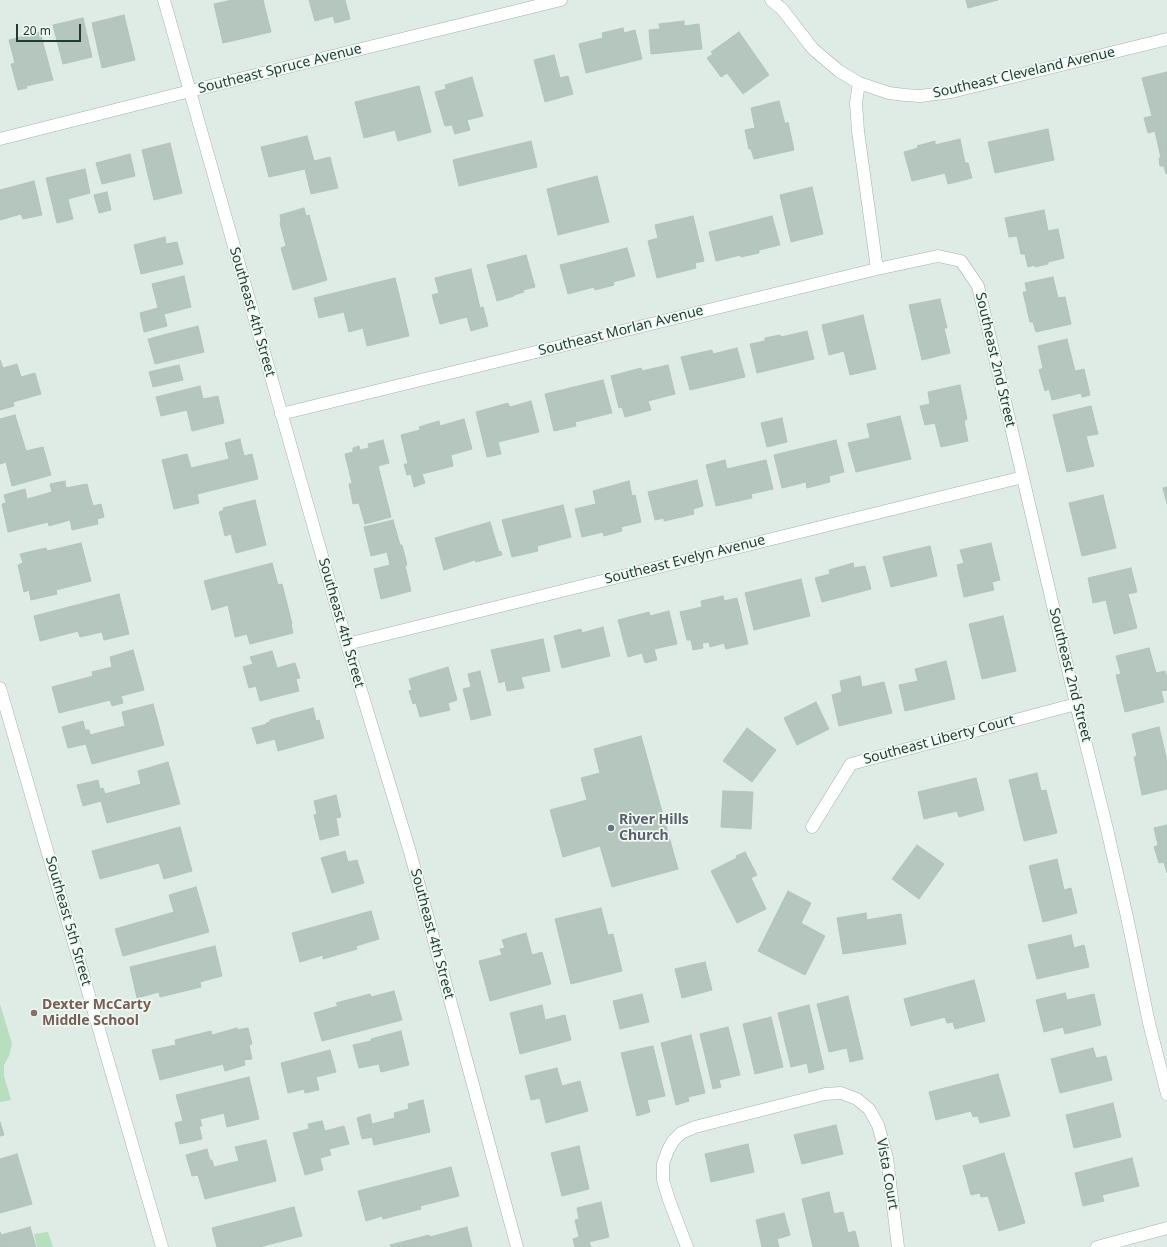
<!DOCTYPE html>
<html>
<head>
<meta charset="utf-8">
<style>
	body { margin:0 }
	#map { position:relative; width:1167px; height:1247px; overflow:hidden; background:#dfebe5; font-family:"Noto Sans",sans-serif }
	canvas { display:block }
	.scale { position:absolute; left:16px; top:24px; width:65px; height:18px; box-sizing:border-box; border:2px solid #1f3c33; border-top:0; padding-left:5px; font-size:12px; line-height:14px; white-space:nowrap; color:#1f3c33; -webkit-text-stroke:3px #eff8f3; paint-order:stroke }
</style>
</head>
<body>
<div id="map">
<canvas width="1167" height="1247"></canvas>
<div class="scale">20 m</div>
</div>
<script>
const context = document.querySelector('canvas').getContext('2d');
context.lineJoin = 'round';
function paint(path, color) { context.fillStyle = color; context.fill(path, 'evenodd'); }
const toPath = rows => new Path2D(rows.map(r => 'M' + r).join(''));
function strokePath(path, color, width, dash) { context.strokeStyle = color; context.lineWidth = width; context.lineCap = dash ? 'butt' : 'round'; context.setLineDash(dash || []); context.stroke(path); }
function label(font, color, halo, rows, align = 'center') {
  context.font = font + ' "Noto Sans",sans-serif'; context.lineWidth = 3.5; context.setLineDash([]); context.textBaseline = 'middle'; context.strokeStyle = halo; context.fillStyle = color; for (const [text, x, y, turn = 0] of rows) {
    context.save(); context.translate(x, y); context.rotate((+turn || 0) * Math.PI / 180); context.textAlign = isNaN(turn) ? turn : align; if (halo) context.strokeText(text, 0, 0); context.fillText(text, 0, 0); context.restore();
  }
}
const green = toPath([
	[0,1004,12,1044,9,1056,4,1065,4,1076,11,1100,0,1102],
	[48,1232,53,1247,37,1247,34,1234]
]);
const building = toPath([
	[232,0,263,0,271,32,223,43,214,4,232,0],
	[309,0,345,0,350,19,335,23,333,16,315,21,309,0],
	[966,0,998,0,968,8,966,0],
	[124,15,135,60,102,68,92,23,124,15],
	[83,18,92,57,63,64,53,25,83,18],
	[684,21,684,26,699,24,702,49,651,54,649,30,660,29,659,24,684,21],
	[623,28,624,33,635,30,642,59,586,73,579,44,603,38,602,33,623,28],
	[40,32,53,80,26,86,27,88,18,90,11,64,15,63,9,40,40,32],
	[739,32,769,75,743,94,727,73,721,77,707,58,713,54,711,52,739,32],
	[554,55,560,78,568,76,573,94,545,102,534,60,554,55],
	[1167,72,1167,174,1166,174,1164,166,1160,166,1159,158,1161,158,1155,131,1148,133,1144,118,1152,116,1142,78,1167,72],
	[472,77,483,116,467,120,470,130,455,134,452,125,445,126,435,92,446,89,445,85,472,77],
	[419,86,431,132,398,141,395,130,364,138,355,102,419,86],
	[779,101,785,124,788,122,794,150,754,159,751,149,749,149,745,130,755,128,751,108,779,101],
	[1048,129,1054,160,995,173,988,142,1048,129],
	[307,136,314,161,330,157,338,188,311,194,305,169,269,177,261,147,307,136],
	[960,139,965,163,968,163,972,178,948,184,945,173,912,181,904,152,918,148,917,146,935,141,935,145,960,139],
	[531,141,537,167,459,186,453,160,531,141],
	[170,143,182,193,154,200,142,150,170,143],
	[130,154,135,176,102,184,96,163,130,154],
	[85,169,90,193,68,199,73,219,57,223,46,178,85,169],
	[597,176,609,222,558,235,547,189,597,176],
	[34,181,42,215,23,219,21,214,0,220,0,190,34,181],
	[812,187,823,234,791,242,780,195,812,187],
	[107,192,111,210,99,213,94,195,107,192],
	[304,208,306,216,309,215,327,280,293,290,281,248,286,246,280,223,281,223,280,215,304,208],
	[1044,210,1048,231,1058,229,1064,258,1048,262,1048,264,1035,267,1035,265,1028,267,1025,254,1021,254,1017,236,1009,237,1005,218,1044,210],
	[693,216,704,261,695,263,696,268,657,278,648,241,658,238,655,225,693,216],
	[772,216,780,245,759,250,759,253,741,257,741,255,716,261,709,232,772,216],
	[165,237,166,244,177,242,183,264,141,274,134,245,165,237],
	[627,248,635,276,613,282,614,285,595,290,594,287,568,294,560,265,627,248],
	[526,255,535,287,523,290,524,292,514,295,514,296,497,301,487,265,526,255],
	[471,269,480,308,483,307,488,326,471,331,467,317,440,324,432,295,439,293,435,278,471,269],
	[184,276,191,307,164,314,167,326,144,332,140,313,158,308,152,284,184,276],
	[1053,277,1058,298,1065,297,1071,324,1036,332,1033,322,1030,322,1023,292,1027,292,1025,283,1053,277],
	[395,278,409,336,367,346,363,328,349,332,344,312,319,318,314,298,395,278],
	[940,299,947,328,944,328,950,353,922,360,909,305,940,299],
	[863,315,876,369,850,375,844,351,829,355,822,325,863,315],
	[198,326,204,352,155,364,148,339,198,326],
	[807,331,814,359,757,373,750,344,765,341,765,338,780,335,781,337,807,331],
	[1067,339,1075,371,1084,369,1090,395,1082,397,1081,393,1052,400,1049,389,1045,391,1039,370,1043,368,1038,346,1067,339],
	[737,348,745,377,690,390,681,357,712,350,713,354,737,348],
	[0,360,3,368,17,364,21,377,35,373,41,394,13,402,14,406,0,410,0,360],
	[179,365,183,380,153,387,149,372,179,365],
	[668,365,675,394,648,401,651,410,625,417,622,407,619,408,611,376,641,368,642,371,668,365],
	[603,380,612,413,575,422,576,426,554,431,545,394,603,380],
	[960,385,967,419,964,421,968,441,941,447,935,423,925,425,920,406,930,404,928,392,960,385],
	[200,386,203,399,218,396,224,423,192,431,187,410,161,416,156,397,200,386],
	[531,401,539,432,498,442,501,454,487,457,476,412,508,403,510,407,531,401],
	[1091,406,1098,434,1086,436,1094,466,1067,472,1053,415,1091,406],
	[15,415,26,451,43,447,51,475,12,486,6,462,0,464,0,419,15,415],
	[900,416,911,459,856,472,848,443,870,438,867,424,900,416],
	[782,418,787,442,767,447,761,423,782,418],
	[464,419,472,449,451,455,453,466,422,474,425,483,414,487,411,474,407,475,404,464,408,464,401,435,420,430,419,427,439,421,440,426,464,419],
	[240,439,244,456,252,454,258,479,197,494,199,503,174,509,162,460,187,454,191,468,229,459,225,443,240,439],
	[383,440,389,463,378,466,391,517,365,524,359,503,353,504,349,484,352,483,345,454,353,452,353,448,359,446,360,450,369,448,368,444,383,440],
	[836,440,844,472,829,476,830,482,807,488,806,482,782,488,774,455,836,440],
	[725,460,727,469,766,460,773,489,751,494,752,498,716,506,706,465,725,460],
	[697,480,703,506,693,509,694,514,664,521,664,518,655,520,648,492,697,480],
	[65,481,66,488,87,484,93,506,101,504,104,517,97,519,98,524,72,530,70,520,49,526,48,522,8,532,2,504,6,503,4,495,25,489,27,499,52,492,50,484,65,481],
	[629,481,632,496,635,495,641,522,621,527,622,531,604,536,603,532,582,537,575,509,596,504,593,491,629,481],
	[1167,487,1167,504,1163,488,1167,487],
	[1103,495,1116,548,1082,556,1069,503,1103,495],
	[255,500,266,545,236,553,231,534,225,536,219,512,224,510,223,508,255,500],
	[563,505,571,537,537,546,538,551,512,557,502,520,563,505],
	[393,520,400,545,402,545,407,565,405,566,411,591,381,599,374,569,390,565,387,552,371,556,364,527,393,520],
	[490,522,499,552,501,551,502,555,476,562,475,560,444,570,435,538,490,522],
	[81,543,91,581,56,590,57,594,31,600,29,590,24,592,18,565,23,563,20,554,46,548,47,551,81,543],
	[991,543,1000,580,992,582,994,590,964,597,957,565,964,563,960,550,991,543],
	[930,546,937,576,891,587,883,557,930,546],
	[272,563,278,585,282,584,292,624,291,624,293,633,250,644,247,634,235,637,228,605,212,610,204,581,272,563],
	[853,563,854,568,865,566,871,589,822,602,815,578,830,574,829,570,853,563],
	[1131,568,1137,592,1128,594,1137,628,1114,634,1106,600,1093,603,1088,578,1131,568],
	[801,579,810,616,754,630,745,593,801,579],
	[119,594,129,634,104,640,102,632,80,637,78,631,40,641,34,616,119,594],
	[723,596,724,601,737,598,748,644,726,649,724,643,710,647,709,642,702,643,703,648,693,650,691,640,687,640,680,612,702,607,701,601,723,596],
	[669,611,677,644,654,649,657,660,645,663,642,653,628,657,618,620,649,612,650,616,669,611],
	[1003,616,1016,671,982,679,969,624,1003,616],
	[603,627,610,656,562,668,554,636,581,629,582,633,603,627],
	[543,639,550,671,521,677,524,688,507,691,505,681,499,683,491,650,543,639],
	[1149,648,1156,673,1165,671,1167,678,1167,690,1161,691,1164,702,1125,712,1116,675,1121,674,1116,656,1149,648],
	[133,650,144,690,121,696,123,703,112,706,110,700,59,713,52,687,93,676,92,672,112,667,110,657,133,650],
	[272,651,277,668,295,663,300,678,296,679,299,691,260,701,256,686,249,688,243,667,253,664,250,657,272,651],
	[946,661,955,699,905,711,899,685,918,681,915,669,946,661],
	[448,667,457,700,448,703,450,710,420,717,416,703,413,704,409,691,412,690,409,679,448,667],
	[480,671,491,715,471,720,463,689,471,687,468,674,480,671],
	[860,676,862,687,884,682,892,713,839,726,832,695,842,692,840,681,860,676],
	[816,702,829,729,797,745,784,718,816,702],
	[153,704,164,745,92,764,86,744,68,748,62,727,83,721,85,730,89,730,90,735,125,726,122,712,153,704],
	[313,708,316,721,319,720,324,738,278,751,275,739,257,744,252,728,267,724,266,723,270,722,270,720,313,708],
	[1159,727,1167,761,1167,789,1142,795,1134,757,1137,756,1132,734,1159,727],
	[747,728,776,750,752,782,723,761,747,728],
	[641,736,678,869,612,887,600,846,563,857,550,810,587,800,581,778,600,773,594,749,641,736],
	[168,762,180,804,107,823,101,801,83,806,77,785,98,780,100,789,103,788,105,794,141,784,138,771,168,762],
	[1037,773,1041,791,1046,790,1057,833,1024,841,1009,780,1037,773],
	[976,778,984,810,959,817,957,811,924,819,918,792,976,778],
	[723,791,753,792,751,829,721,827,723,791],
	[336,795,341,817,336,818,339,835,320,840,314,815,317,814,314,801,336,795],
	[1167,825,1167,873,1164,862,1159,863,1154,847,1158,845,1154,828,1167,825],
	[180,827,192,871,164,879,159,863,100,879,92,851,180,827],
	[917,845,944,864,919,899,892,879,917,845],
	[345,851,348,862,357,860,364,883,332,893,321,858,345,851],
	[745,852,757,875,751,878,766,909,737,923,711,871,737,858,736,856,745,852],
	[1057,859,1064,890,1071,888,1077,913,1043,922,1029,866,1057,859],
	[196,887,209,932,123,956,115,929,174,912,169,895,196,887],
	[788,891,811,903,801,923,825,936,805,975,758,951,788,891],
	[601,908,608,935,613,934,622,971,571,984,555,919,601,908],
	[371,911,379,939,356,946,357,949,323,959,323,955,300,962,292,933,371,911],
	[866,913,867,920,901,914,906,944,843,954,837,918,866,913],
	[526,933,532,955,542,952,551,984,490,1001,479,961,502,955,500,949,505,948,502,940,526,933],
	[1071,935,1074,948,1084,945,1089,967,1037,979,1028,945,1071,935],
	[215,946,222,976,200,982,201,987,160,997,159,992,137,998,130,967,215,946],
	[705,962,712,990,682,998,675,969,705,962],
	[974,980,985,1021,955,1029,953,1022,947,1023,945,1017,911,1026,904,999,974,980],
	[394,991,402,1020,322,1041,314,1013,338,1006,336,1003,370,994,371,997,394,991],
	[1065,993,1067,1000,1094,994,1101,1025,1065,1034,1063,1027,1044,1032,1036,1000,1065,993],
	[642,994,649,1022,620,1029,613,1001,642,994],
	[848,996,863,1059,850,1062,847,1048,829,1052,817,1004,848,996],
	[542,1005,545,1020,565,1015,571,1040,520,1054,510,1013,542,1005],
	[809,1005,824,1069,809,1073,807,1063,791,1067,778,1013,809,1005],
	[771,1017,783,1067,755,1074,743,1024,771,1017],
	[728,1027,740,1075,719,1080,721,1087,713,1089,700,1034,728,1027],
	[237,1028,237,1030,248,1028,252,1044,249,1045,252,1059,244,1060,245,1065,225,1071,223,1064,160,1080,152,1050,176,1045,175,1040,211,1031,212,1035,237,1028],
	[401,1031,409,1065,381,1072,379,1064,359,1068,353,1045,371,1041,371,1039,401,1031],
	[691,1035,705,1093,688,1097,689,1101,676,1105,661,1043,691,1035],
	[653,1046,665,1096,647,1100,650,1112,637,1116,621,1053,653,1046],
	[1093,1048,1096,1058,1106,1056,1112,1080,1060,1093,1051,1059,1093,1048],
	[330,1050,336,1072,316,1077,319,1090,305,1093,304,1089,288,1093,281,1063,330,1050],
	[557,1068,562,1086,580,1081,588,1111,546,1123,540,1098,531,1100,525,1076,557,1068],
	[998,1074,1010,1116,980,1123,978,1116,973,1117,971,1111,936,1120,929,1092,998,1074],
	[249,1077,259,1119,227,1127,224,1113,200,1119,202,1126,199,1126,202,1139,180,1144,175,1123,183,1121,176,1095,249,1077],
	[423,1100,430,1132,374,1145,372,1137,362,1139,357,1118,370,1114,372,1124,395,1118,394,1113,409,1109,408,1104,423,1100],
	[1113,1103,1121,1137,1074,1148,1066,1115,1113,1103],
	[322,1121,325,1131,344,1126,349,1144,329,1149,331,1155,320,1158,323,1170,305,1175,293,1133,309,1129,308,1124,322,1121],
	[0,1122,4,1135,0,1136,0,1122],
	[836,1125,843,1154,802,1164,794,1135,836,1125],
	[266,1140,276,1181,205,1199,198,1175,192,1176,186,1155,207,1149,210,1160,212,1160,214,1167,239,1161,235,1147,266,1140],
	[748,1144,754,1172,711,1182,705,1154,748,1144],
	[579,1146,589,1189,562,1196,551,1153,579,1146],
	[1004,1153,1025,1223,999,1231,988,1196,981,1197,980,1193,971,1195,963,1166,1004,1153],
	[17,1154,32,1204,0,1213,0,1159,17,1154],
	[1132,1158,1139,1186,1102,1195,1104,1201,1083,1206,1075,1173,1132,1158],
	[451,1167,459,1196,420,1206,421,1209,383,1219,382,1216,366,1221,358,1191,451,1167],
	[829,1192,834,1214,843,1212,848,1233,855,1231,859,1247,813,1247,802,1199,829,1192],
	[601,1202,609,1237,589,1242,591,1247,575,1247,573,1239,579,1237,575,1220,579,1219,577,1208,601,1202],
	[294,1207,302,1236,259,1247,217,1247,212,1228,294,1207],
	[784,1213,790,1235,777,1239,779,1247,762,1247,756,1220,784,1213],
	[30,1227,36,1247,0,1247,0,1232,1,1235,30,1227],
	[467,1227,472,1247,391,1247,390,1245,429,1235,430,1237,467,1227]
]);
const street = toPath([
	[164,0,347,644,410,852,517,1247],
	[771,0,782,9,813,49,839,71,859,83,889,93,905,95,920,96,951,92,1167,39],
	[859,83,856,103,858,131,877,269],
	[0,139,190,91,561,0],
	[281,414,877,269,938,256,961,261,978,286,1076,704,1107,829,1127,917,1149,1023,1167,1094],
	[347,644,1023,477],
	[0,688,162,1247],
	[812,827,851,764,1076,704],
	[687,1247,669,1200,663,1180,663,1164,668,1150,673,1141,681,1133,695,1127,825,1094,841,1093,857,1099,869,1109,878,1125,887,1158,898,1247],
	[1097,1247,1167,1228]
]);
const markers = [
	[611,828,4,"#6b7280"],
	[34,1013,4,"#8d6e63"]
];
const streetNames = [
	["Southeast Spruce Avenue",280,69,-14],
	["Southeast Cleveland Avenue",1024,73,-13],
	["Southeast 4th Street",252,312,74],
	["Southeast Morlan Avenue",621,331,-14],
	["Southeast 2nd Street",995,360,77],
	["Southeast Evelyn Avenue",685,560,-14],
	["Southeast 4th Street",341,623,74],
	["Southeast 2nd Street",1070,675,76],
	["Southeast Liberty Court",939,740,-15],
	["Southeast 5th Street",68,921,74],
	["Southeast 4th Street",432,934,75],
	["Vista Court",887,1174,80]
];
const worshipNames = [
	["River Hills",619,820],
	["Church",619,836]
];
const educationNames = [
	["Dexter McCarty",42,1005],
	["Middle School",42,1021]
];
paint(green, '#b6debf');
paint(building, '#b4c6be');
strokePath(building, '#b1c5bc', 1);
strokePath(street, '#a2b3ac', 13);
strokePath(street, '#fff', 12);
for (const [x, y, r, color] of markers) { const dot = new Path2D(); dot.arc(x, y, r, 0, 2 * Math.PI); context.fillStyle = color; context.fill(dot); strokePath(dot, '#eff8f3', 1.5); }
label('14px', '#1f3c33', '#eff8f3', streetNames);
label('bold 14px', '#5b616d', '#eff8f3', worshipNames, 'left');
label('bold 14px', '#785e54', '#eff8f3', educationNames, 'left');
</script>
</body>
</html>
